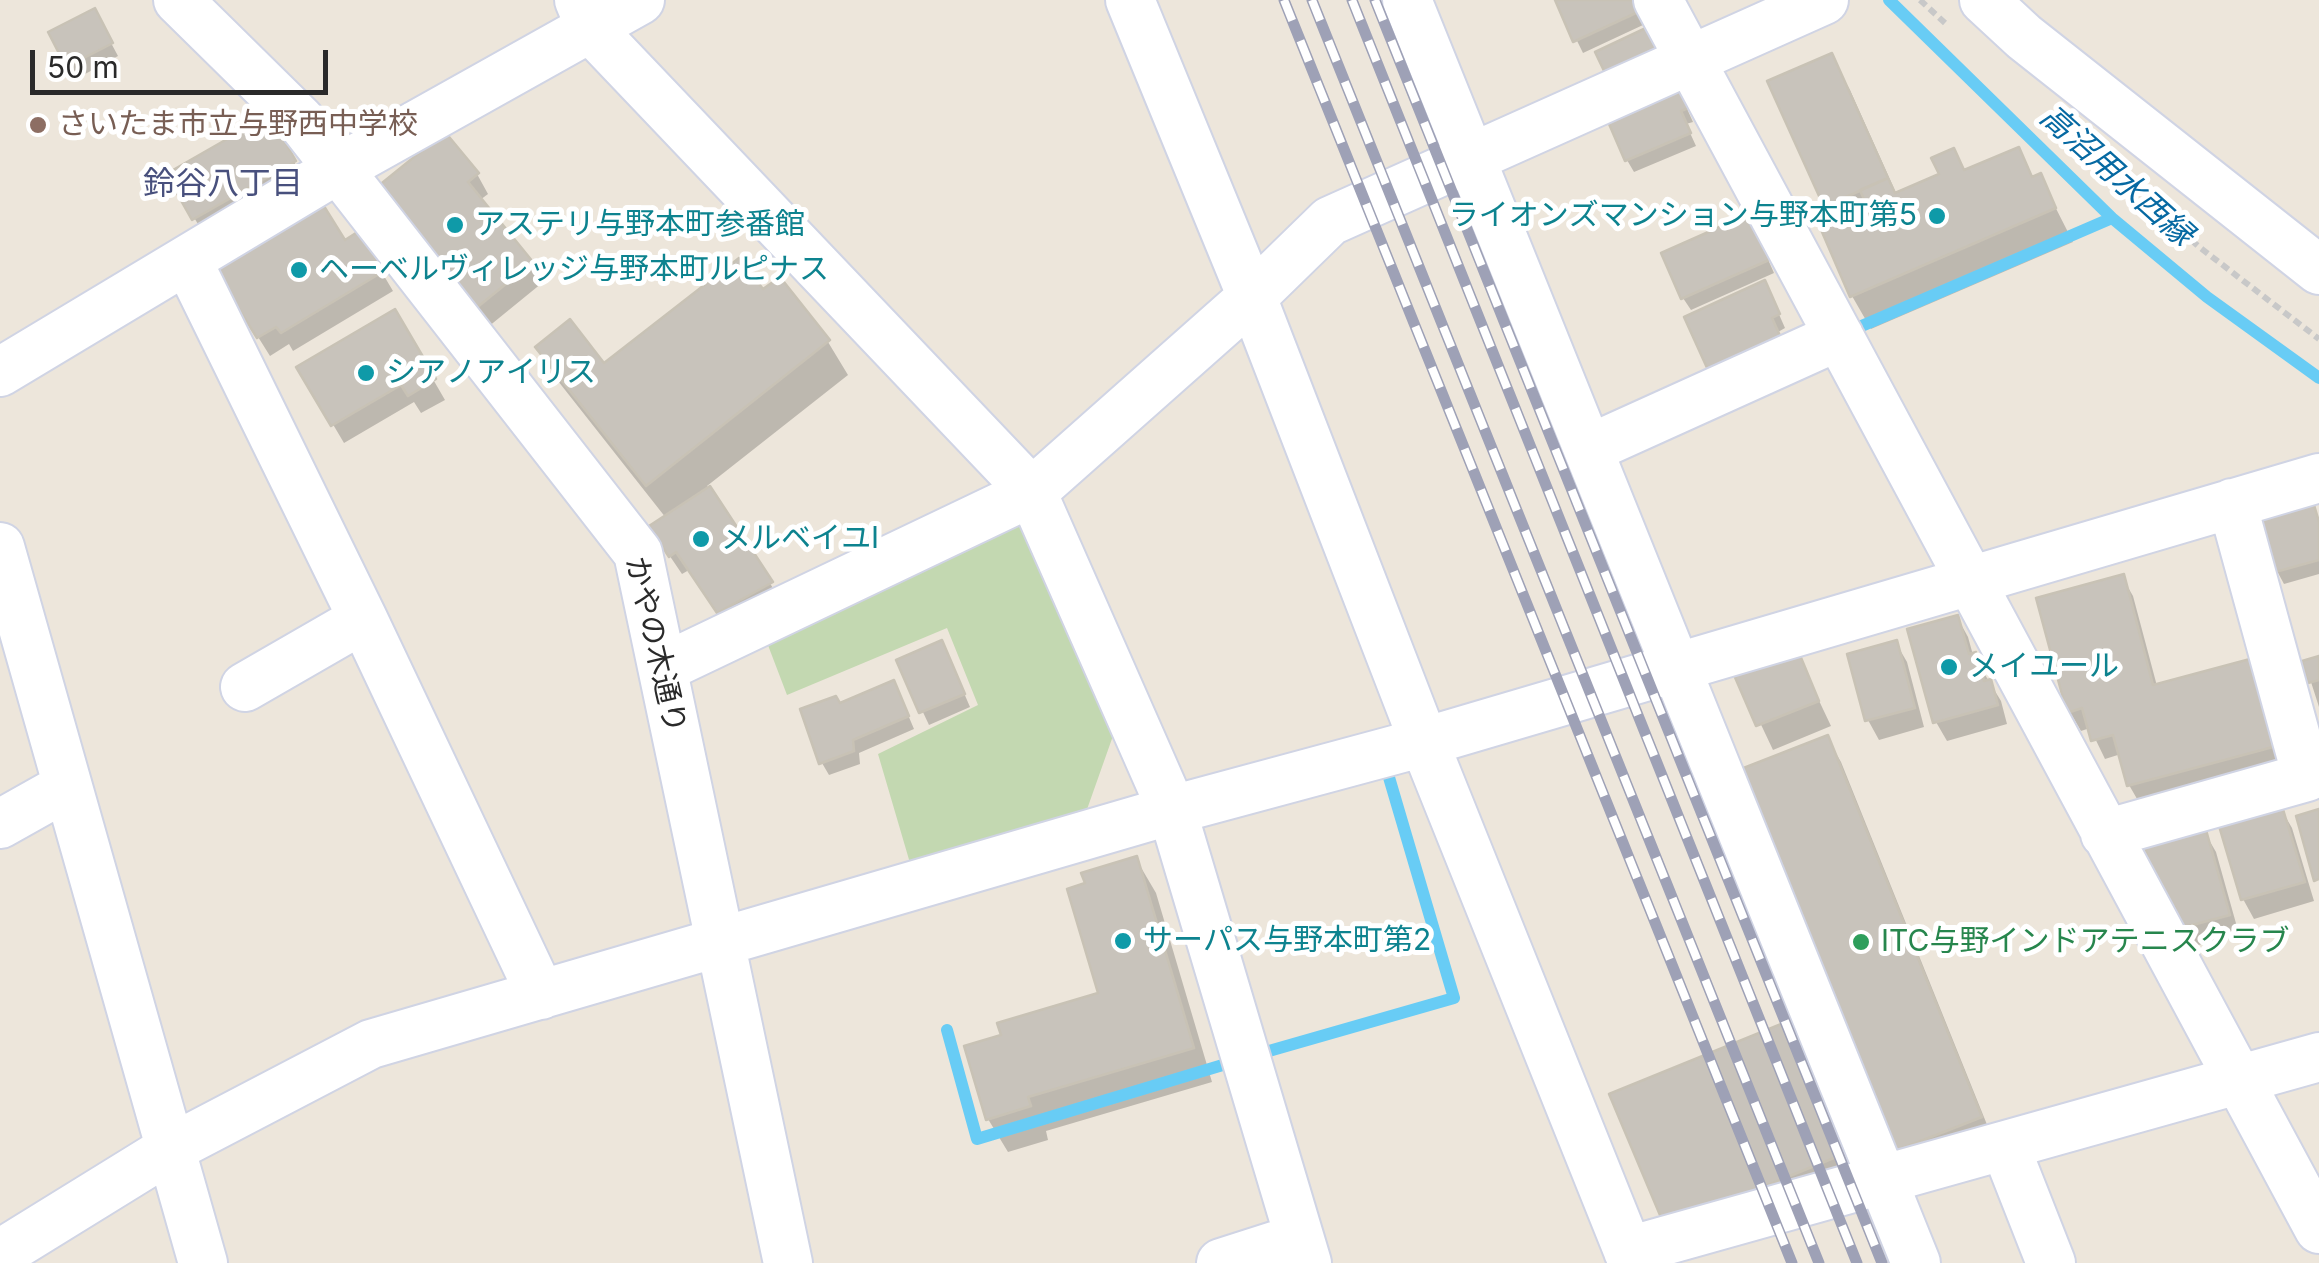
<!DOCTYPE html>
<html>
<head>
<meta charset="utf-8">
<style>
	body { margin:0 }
	#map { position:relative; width:2319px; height:1263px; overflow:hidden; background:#ede6db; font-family:Inter,sans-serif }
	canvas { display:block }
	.scale { position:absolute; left:30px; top:50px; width:298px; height:45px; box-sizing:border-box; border:5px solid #2a2a2a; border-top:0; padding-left:12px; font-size:30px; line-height:35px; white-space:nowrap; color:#2a2a2a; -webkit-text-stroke:8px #fff; paint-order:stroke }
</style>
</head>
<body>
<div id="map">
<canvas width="2319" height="1263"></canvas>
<div class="scale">50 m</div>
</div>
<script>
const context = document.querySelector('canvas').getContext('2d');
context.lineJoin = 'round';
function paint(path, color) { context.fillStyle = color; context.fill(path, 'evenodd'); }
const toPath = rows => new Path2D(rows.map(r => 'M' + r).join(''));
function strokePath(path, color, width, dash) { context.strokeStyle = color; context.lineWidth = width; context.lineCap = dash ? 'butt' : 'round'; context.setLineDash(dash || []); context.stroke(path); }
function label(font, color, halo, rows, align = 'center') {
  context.font = font + ' Inter,"Noto Sans JP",sans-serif'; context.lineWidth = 10; context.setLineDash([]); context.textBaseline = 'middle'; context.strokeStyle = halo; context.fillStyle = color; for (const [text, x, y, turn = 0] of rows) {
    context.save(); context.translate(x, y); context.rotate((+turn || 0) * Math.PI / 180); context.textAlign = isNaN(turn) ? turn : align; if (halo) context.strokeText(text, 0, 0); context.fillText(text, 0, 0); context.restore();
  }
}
const cemetery = toPath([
	[1010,521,1032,526,1114,733,1085,815,910,863,878,754,978,705,947,628,787,695,766,640]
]);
const shadow = toPath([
	[1557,0,1632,0,1643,25,1583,53],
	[94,11,118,56,76,79,51,33],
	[1831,56,1850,90,1897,195,1965,172,2018,150,2034,179,2040,177,2073,242,1871,329,1852,296,1834,221,1826,206],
	[1684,102,1693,122,1686,124,1696,146,1634,172,1627,160],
	[275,129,301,174,202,231,169,175],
	[477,174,488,194,480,200,531,264,542,283,488,327,391,206],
	[1755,230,1774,273,1691,310,1683,298],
	[359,234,393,291,293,351,289,344,270,356,228,289,344,243],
	[779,280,828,342,848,375,707,486,782,602,730,631,689,570,682,574,663,546,666,518,558,381,538,348,604,367,763,292],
	[1771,296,1785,328,1778,332,1688,318],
	[394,312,445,400,421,413,414,402,344,443,299,367],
	[2313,508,2319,518,2319,574,2284,584,2277,571],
	[2122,577,2133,596,2157,686,2248,662,2259,681,2282,766,2140,804,2129,785,2121,754,2105,759,2090,728,2081,731,2070,712],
	[1957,617,1968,637,1973,655,2001,701,2007,724,1947,741,1936,722],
	[1896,643,1907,662,1924,727,1879,740,1868,720,1850,656],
	[1796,652,1831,726,1773,750,1738,676],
	[948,656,970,707,929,725,899,661],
	[2319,658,2319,707,2311,682],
	[900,696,914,729,859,753,860,764,829,775,822,763,839,706],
	[1827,738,1841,762,1994,1142,1912,1174,1898,1149],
	[2281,809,2292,828,2314,901,2254,919,2243,899,2222,827],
	[2205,833,2216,852,2239,934,2195,946,2159,890],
	[1136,859,1156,893,1212,1082,1046,1131,1048,1140,1008,1152,988,1119,1004,1036,1101,995,1088,885],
	[1790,1023,1804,1048,1858,1178,1681,1251]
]);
const stream = toPath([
	[1889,0,2112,218,2207,297,2319,378],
	[1850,331,2112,218],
	[947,1030,977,1139,1236,1061],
	[1255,1055,1454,998,1388,774]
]);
const building = toPath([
	[1555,0,1633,0,1638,12,1573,42,1555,0],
	[95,8,113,43,66,67,48,32,95,8],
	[1648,27,1659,51,1606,75,1595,52,1648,27],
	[1832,53,1888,178,1824,207,1767,81,1832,53],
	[1678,86,1688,108,1681,111,1691,133,1625,161,1606,117,1678,86],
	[262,119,269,130,276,126,296,161,192,220,166,174,262,119],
	[445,132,479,173,468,182,533,262,475,309,377,187,445,132],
	[2019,147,2032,177,2041,173,2056,208,1850,297,1819,225,1866,204,1860,190,1888,178,1895,193,1939,174,1931,158,1954,148,1964,170,2019,147],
	[322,203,345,240,359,231,384,271,281,333,276,327,257,338,214,269,322,203],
	[1749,214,1769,260,1681,299,1661,253,1749,214],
	[739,258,763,289,780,277,830,340,646,486,535,347,570,319,604,363,739,258],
	[1765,280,1780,314,1772,318,1781,338,1708,370,1684,317,1765,280],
	[395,309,436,379,408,396,401,385,331,426,296,367,395,309],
	[710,486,773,582,717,613,676,552,669,557,649,526,710,486],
	[2314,505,2319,522,2319,560,2275,572,2260,519,2314,505],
	[2124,574,2153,685,2250,659,2273,747,2127,786,2113,735,2091,741,2082,708,2067,713,2036,598,2124,574],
	[1958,615,1969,654,1976,652,1984,681,1991,679,1998,705,1933,723,1907,629,1958,615],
	[942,640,965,694,919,713,896,660,942,640],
	[1897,640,1915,708,1865,721,1847,654,1897,640],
	[1797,648,1819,701,1756,726,1734,675,1797,648],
	[2319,656,2319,680,2308,683,2302,661,2319,656],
	[894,680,909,716,853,740,854,751,819,764,800,709,836,696,840,703,894,680],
	[1828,735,1982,1117,1895,1151,1741,769,1828,735],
	[2282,806,2305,882,2241,900,2219,826,2282,806],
	[2319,809,2319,879,2314,881,2296,816,2319,809],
	[2206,830,2230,915,2181,928,2175,907,2168,909,2157,891,2145,847,2206,830],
	[1137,856,1194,1048,1028,1097,1031,1106,986,1120,964,1046,1001,1035,997,1023,1098,993,1067,889,1085,883,1081,873,1137,856],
	[1791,1020,1846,1153,1665,1227,1609,1094,1791,1020]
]);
const path = toPath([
	[1920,0,1945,23],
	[2054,121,2198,246,2319,339]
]);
const minor = toPath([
	[178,0,300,120,638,553,788,1263],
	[579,0,591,29,1032,492,1172,810,1307,1263],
	[1130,0,1252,297,1424,742,1633,1263],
	[1407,0,1916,1263],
	[1658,0,2319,1229],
	[1984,0,2024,37,2319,270],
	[187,260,363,619,541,995],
	[0,372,338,169,640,0],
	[1589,449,1839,336],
	[0,547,203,1263],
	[663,668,1032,492,1252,297,1330,221,1824,0],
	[245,687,363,619],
	[0,824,66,787],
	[2105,834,2307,777,2232,503],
	[2005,1146,2051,1263],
	[1628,1251,2319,1057],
	[0,1254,170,1149,371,1044,1172,810,1424,742,2319,478],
	[1221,1263,1299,1238]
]);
const rail = toPath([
	[1284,0,1792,1263],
	[1312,0,1819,1263],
	[1352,0,1857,1263],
	[1375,0,1882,1263]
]);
const markers = [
	[38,125,10,"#8d6e63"],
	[1937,216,10,"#0f9aa8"],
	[455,225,10,"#0f9aa8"],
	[299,270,10,"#0f9aa8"],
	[366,373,10,"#0f9aa8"],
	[701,539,10,"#0f9aa8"],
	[1949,667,10,"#0f9aa8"],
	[1123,941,10,"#0f9aa8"],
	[1861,942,10,"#2e9e5b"]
];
const educationNames = [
	["さいたま市立与野西中学校",58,125]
];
const cultureNames = [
	["ライオンズマンション与野本町第5",1917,216,"right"],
	["アステリ与野本町参番館",475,225],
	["ヘーベルヴィレッジ与野本町ルピナス",319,270],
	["シアノアイリス",386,373],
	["メルベイユⅠ",721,539],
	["メイユール",1969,667],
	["サーパス与野本町第2",1143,941]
];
const streetNames = [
	["かやの木通り",655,645,77]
];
const leisureNames = [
	["ITC与野インドアテニスクラブ",1881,942]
];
const waterNames = [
	["高沼用水西縁",2116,176,42]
];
const neighbourhoodNames = [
	["鈴谷八丁目",223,184]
];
paint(cemetery, '#c3d8b1');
paint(shadow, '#0003');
strokePath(stream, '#68ccf5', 12);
paint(building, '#c8c3bb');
strokePath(building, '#c8c2b5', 2.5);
strokePath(minor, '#d0d4e4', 52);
strokePath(path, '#c8c8c8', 6, [8, 5]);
strokePath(minor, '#fff', 48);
strokePath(rail, '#9ea1b6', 11);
strokePath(rail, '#fff', 8, [22]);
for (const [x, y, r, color] of markers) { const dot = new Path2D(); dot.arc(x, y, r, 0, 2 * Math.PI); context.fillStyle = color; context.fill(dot); strokePath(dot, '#fff', 4); }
label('30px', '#785e54', '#fff', educationNames, 'left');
label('30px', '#0d838f', '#fff', cultureNames, 'left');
label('30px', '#2a2a2a', '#fff', streetNames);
label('30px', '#27864d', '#fff', leisureNames, 'left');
label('italic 32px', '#0669a2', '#fff', waterNames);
label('32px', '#48507d', '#fff', neighbourhoodNames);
</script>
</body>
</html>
